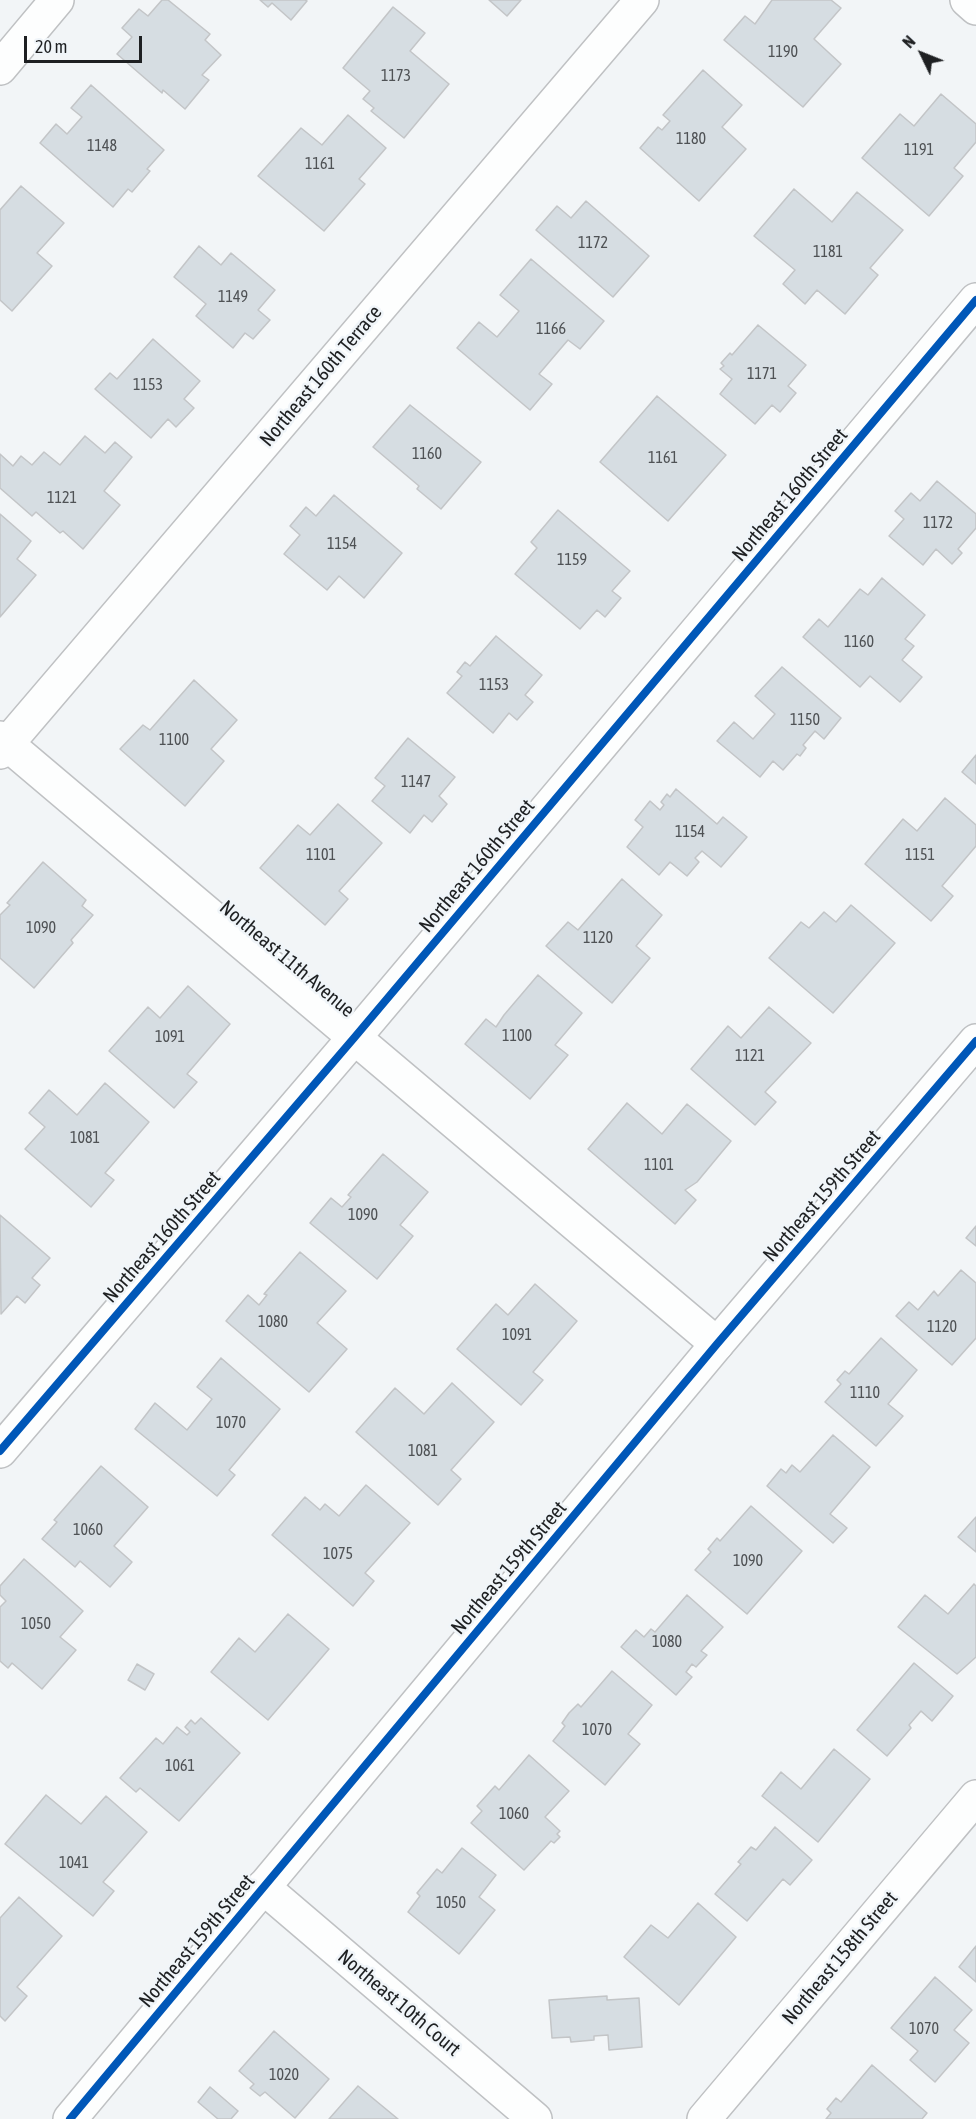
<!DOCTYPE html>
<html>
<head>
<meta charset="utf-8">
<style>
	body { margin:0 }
	#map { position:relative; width:976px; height:2119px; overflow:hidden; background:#f2f5f7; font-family:"Asap Condensed",sans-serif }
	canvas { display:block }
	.north { position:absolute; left:892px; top:24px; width:60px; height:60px; -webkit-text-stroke:4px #f0f5f9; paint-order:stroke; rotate:313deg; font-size:16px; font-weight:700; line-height:24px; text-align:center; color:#1e2022 }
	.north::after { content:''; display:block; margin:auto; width:21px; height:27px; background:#1e2022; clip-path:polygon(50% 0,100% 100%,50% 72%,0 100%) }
	.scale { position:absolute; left:24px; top:36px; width:118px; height:27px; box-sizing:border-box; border:3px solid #1e2022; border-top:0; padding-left:8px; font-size:18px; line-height:21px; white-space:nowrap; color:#1e2022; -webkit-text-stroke:4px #f0f5f9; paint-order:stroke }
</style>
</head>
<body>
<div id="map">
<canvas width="976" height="2119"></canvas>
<div class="north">N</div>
<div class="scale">20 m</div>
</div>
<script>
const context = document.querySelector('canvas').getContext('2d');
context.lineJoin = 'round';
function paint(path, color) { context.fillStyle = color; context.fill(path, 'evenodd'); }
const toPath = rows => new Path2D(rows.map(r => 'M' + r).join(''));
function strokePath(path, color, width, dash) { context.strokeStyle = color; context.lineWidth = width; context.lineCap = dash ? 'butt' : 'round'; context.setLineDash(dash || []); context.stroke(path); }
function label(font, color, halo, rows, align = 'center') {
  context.font = font + ' "Asap Condensed",sans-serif'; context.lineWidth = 5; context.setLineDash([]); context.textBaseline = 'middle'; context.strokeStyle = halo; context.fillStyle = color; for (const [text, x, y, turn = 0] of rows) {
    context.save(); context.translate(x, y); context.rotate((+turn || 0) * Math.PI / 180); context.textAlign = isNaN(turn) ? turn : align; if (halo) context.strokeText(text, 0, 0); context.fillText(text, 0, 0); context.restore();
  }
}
const building = toPath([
	[162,0,168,0,210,34,205,40,221,55,202,75,209,80,185,109,163,90,162,93,117,54,132,37,122,28,139,9,148,16,162,0],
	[260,0,305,0,307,1,291,20,272,3,268,7,260,0],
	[489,0,521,0,507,16,489,0],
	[772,0,831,0,841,8,814,39,841,64,803,107,724,40,745,16,755,24,772,0],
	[393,7,425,33,410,51,449,84,404,138,371,111,374,108,363,99,370,91,343,68,393,7],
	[703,70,742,105,722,127,746,149,699,201,640,148,658,127,662,130,670,121,663,115,703,70],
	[91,85,164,150,147,169,150,171,132,192,128,189,113,207,40,143,56,124,67,134,82,117,71,108,91,85],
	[941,94,976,124,976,142,954,168,963,176,929,216,862,158,900,114,914,126,941,94],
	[348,115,386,148,359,179,365,184,324,231,258,176,301,128,322,145,348,115],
	[21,186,64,223,37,253,52,266,12,311,0,300,0,210,21,186],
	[794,189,832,222,857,192,903,230,870,268,878,275,845,314,817,290,805,304,783,284,795,270,754,236,794,189],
	[586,201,649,256,613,297,536,230,557,206,571,218,586,201],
	[199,246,221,265,231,253,275,290,258,310,270,320,253,339,245,333,233,348,196,316,206,304,174,277,199,246],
	[531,259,604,321,580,349,568,340,539,374,552,384,530,410,457,348,479,322,497,337,519,311,500,295,531,259],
	[758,325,806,365,788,386,796,393,780,412,772,405,755,424,720,394,732,379,720,369,724,366,721,363,730,353,732,355,758,325],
	[153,339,200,381,184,399,194,408,176,427,168,419,151,438,95,389,110,373,117,379,153,339],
	[657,396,726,455,668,521,600,462,657,396],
	[410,405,481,462,441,509,417,489,419,486,373,447,410,405],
	[85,436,105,453,115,442,132,457,104,491,120,505,83,549,63,531,60,533,36,512,32,516,0,488,0,454,13,466,21,456,32,465,44,452,60,465,85,436],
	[937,481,976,514,976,528,958,549,962,553,952,564,936,549,923,565,889,536,904,519,895,511,911,493,920,501,937,481],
	[334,495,402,553,364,598,339,576,327,590,284,554,300,535,290,526,306,507,316,516,334,495],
	[558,510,630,571,612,591,621,598,605,617,597,610,580,629,515,574,537,548,531,542,558,510],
	[0,514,31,541,17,559,36,575,0,617,0,514],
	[882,578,925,615,905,639,914,646,902,660,922,677,900,702,870,676,860,687,803,637,819,619,828,627,860,589,868,595,882,578],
	[496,636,542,675,525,695,533,702,517,720,509,713,493,733,447,693,462,676,457,672,465,662,470,666,496,636],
	[782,667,841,718,824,739,815,731,803,745,806,748,800,756,797,754,783,770,773,761,760,777,717,741,734,722,753,739,775,714,755,696,782,667],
	[194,680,237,720,211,749,224,761,185,806,120,749,143,725,150,730,194,680],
	[408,738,455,777,439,796,447,804,432,822,424,815,410,833,372,801,385,786,375,778,408,738],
	[976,755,976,784,962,772,976,755],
	[676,789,717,824,723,817,747,837,721,867,702,851,695,858,699,862,687,876,670,862,659,875,627,847,643,827,635,820,650,801,660,810,664,805,661,802,667,794,670,797,676,789],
	[945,798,976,825,976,846,942,886,953,896,931,921,865,864,903,819,917,831,945,798],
	[338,804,382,843,339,891,348,899,325,925,260,868,298,825,310,835,338,804],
	[43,862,86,900,82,906,93,915,71,940,73,943,34,988,0,958,0,915,10,905,7,903,43,862],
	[622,879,662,915,636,946,650,958,612,1003,546,946,568,922,578,930,622,879],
	[851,905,895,943,833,1013,769,958,801,922,809,928,824,912,836,922,851,905],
	[538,975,582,1013,555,1045,568,1055,530,1099,465,1044,486,1019,496,1027,504,1015,538,975],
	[188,986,230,1024,187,1074,197,1082,174,1108,109,1051,148,1007,160,1018,188,986],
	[769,1007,811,1043,765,1092,776,1102,755,1125,691,1069,728,1026,741,1038,769,1007],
	[105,1083,149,1122,105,1173,114,1180,91,1207,25,1149,45,1127,29,1113,49,1090,77,1115,105,1083],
	[627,1103,662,1134,687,1104,731,1141,697,1182,685,1190,696,1200,675,1224,588,1149,627,1103],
	[383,1154,428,1192,400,1225,413,1236,377,1279,310,1223,331,1198,342,1207,351,1197,348,1195,383,1154],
	[0,1215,50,1258,32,1278,40,1285,25,1303,17,1296,1,1314,0,1215],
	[976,1226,976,1246,966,1238,976,1226],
	[300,1252,346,1291,317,1323,347,1349,309,1392,226,1321,248,1295,259,1305,267,1295,264,1294,300,1252],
	[961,1270,976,1283,976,1338,952,1365,896,1316,909,1302,918,1310,934,1291,938,1296,961,1270],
	[535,1284,577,1321,533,1372,543,1380,521,1405,457,1349,496,1304,508,1315,535,1284],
	[881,1338,917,1370,888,1404,903,1416,876,1446,825,1402,841,1384,837,1380,845,1371,849,1374,881,1338],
	[221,1358,280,1409,229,1470,235,1475,217,1496,135,1429,155,1403,187,1430,212,1399,197,1387,221,1358],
	[452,1383,494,1422,451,1470,461,1479,438,1505,356,1432,395,1388,424,1414,452,1383],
	[833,1435,870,1467,830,1514,847,1528,833,1543,767,1486,781,1469,786,1473,792,1465,800,1472,833,1435],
	[101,1466,148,1507,114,1546,132,1562,110,1587,80,1561,75,1567,42,1539,57,1522,54,1520,101,1466],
	[366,1485,410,1523,365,1573,374,1581,353,1606,272,1535,305,1497,320,1510,325,1504,339,1516,366,1485],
	[751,1506,802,1551,747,1614,695,1570,711,1552,708,1549,717,1538,720,1541,751,1506],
	[976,1517,976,1552,958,1537,976,1517],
	[24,1559,83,1611,60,1637,76,1650,42,1689,12,1663,8,1668,0,1661,0,1607,6,1601,0,1595,0,1586,24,1559],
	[974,1584,976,1586,976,1657,957,1674,898,1627,925,1595,948,1614,974,1584],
	[687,1595,723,1627,701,1651,707,1655,696,1667,692,1664,686,1672,692,1677,676,1695,621,1647,636,1630,644,1637,651,1629,655,1632,687,1595],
	[288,1614,329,1649,268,1720,211,1672,239,1638,255,1652,288,1614],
	[914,1663,953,1696,932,1721,921,1711,909,1725,911,1728,887,1756,857,1730,914,1663],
	[137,1664,154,1674,145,1690,128,1680,137,1664],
	[612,1671,652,1705,628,1734,640,1744,605,1785,553,1741,565,1726,562,1723,569,1713,578,1704,581,1707,612,1671],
	[201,1718,240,1753,179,1821,140,1788,136,1792,120,1778,156,1738,163,1744,177,1727,187,1735,190,1732,185,1727,191,1720,195,1724,201,1718],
	[834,1749,870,1779,818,1842,762,1796,781,1772,801,1789,834,1749],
	[529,1755,569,1791,545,1817,560,1831,557,1834,560,1837,554,1843,551,1841,524,1870,471,1823,482,1811,477,1806,495,1786,499,1790,529,1755],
	[46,1795,81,1824,106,1796,147,1832,103,1882,114,1891,93,1916,5,1844,46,1795],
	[775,1827,812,1860,790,1885,783,1879,747,1921,715,1894,741,1864,738,1862,751,1847,756,1850,775,1827],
	[462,1848,496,1875,479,1897,495,1910,459,1954,408,1912,420,1896,417,1893,437,1869,442,1873,462,1848],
	[19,1897,62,1936,17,1987,27,1996,5,2021,0,2016,0,1918,19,1897],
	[698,1903,736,1937,679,2005,624,1957,651,1925,668,1938,698,1903],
	[976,1946,976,1982,959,1967,976,1946],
	[935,1977,972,2010,954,2030,969,2043,935,2082,910,2060,918,2051,891,2028,935,1977],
	[607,1996,607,2000,639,1998,642,2047,609,2050,608,2035,594,2036,594,2040,571,2042,570,2037,552,2038,549,2000,607,1996],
	[274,2031,329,2079,295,2118,265,2092,260,2096,250,2088,254,2084,239,2071,274,2031],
	[872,2065,927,2113,922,2119,826,2119,831,2113,827,2109,836,2098,841,2102,872,2065],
	[358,2086,398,2119,329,2119,358,2086],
	[210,2087,238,2111,231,2119,218,2119,198,2102,210,2087]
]);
const street = toPath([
	[0,68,57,0],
	[0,738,717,1344],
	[0,752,642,0],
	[0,1451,354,1038,976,300],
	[263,1887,535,2119],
	[704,2119,976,1797]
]);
const secondary = toPath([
	[967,0,976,8],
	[70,2119,717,1344,976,1041]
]);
const cycleway = toPath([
	[0,1451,354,1038,976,300],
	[70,2119,717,1344,976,1041]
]);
const numberNames = [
	["1190",783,52],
	["1173",396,76],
	["1180",691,139],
	["1148",102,146],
	["1191",919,150],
	["1161",320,164],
	["1172",593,243],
	["1181",828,252],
	["1149",233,297],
	["1166",551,329],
	["1171",762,374],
	["1153",148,385],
	["1160",427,454],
	["1161",663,458],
	["1121",62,498],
	["1172",938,523],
	["1154",342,544],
	["1159",572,560],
	["1160",859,642],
	["1153",494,685],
	["1150",805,720],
	["1100",174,740],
	["1147",416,782],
	["1154",690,832],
	["1101",321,855],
	["1151",920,855],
	["1090",41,928],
	["1120",598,938],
	["1100",517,1036],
	["1091",170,1037],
	["1121",750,1056],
	["1081",85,1138],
	["1101",659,1165],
	["1090",363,1215],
	["1080",273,1322],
	["1120",942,1327],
	["1091",517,1335],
	["1110",865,1393],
	["1070",231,1423],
	["1081",423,1451],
	["1060",88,1530],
	["1075",338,1554],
	["1090",748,1561],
	["1050",36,1624],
	["1080",667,1642],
	["1070",597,1730],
	["1061",180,1766],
	["1060",514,1814],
	["1041",74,1863],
	["1050",451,1903],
	["1070",924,2029],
	["1020",284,2075]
];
const streetNames = [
	["Northeast 160th Terrace",321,376,-50],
	["Northeast 160th Street",790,495,-50],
	["Northeast 160th Street",477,866,-50],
	["Northeast 11th Avenue",287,959,40],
	["Northeast 159th Street",822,1196,-49],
	["Northeast 160th Street",162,1237,-49],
	["Northeast 159th Street",509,1568,-50],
	["Northeast 159th Street",197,1941,-50],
	["Northeast 158th Street",840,1958,-50],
	["Northeast 10th Court",399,2003,40]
];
paint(building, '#d6dde2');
strokePath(building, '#c3c5c7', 1.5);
strokePath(street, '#bfc1c3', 36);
strokePath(secondary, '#bfc1c3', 36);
strokePath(street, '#fdfefe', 33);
strokePath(secondary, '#fdfefe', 33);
strokePath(cycleway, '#0057b8', 8);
label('16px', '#4f5255', null, numberNames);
label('20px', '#1e2022', '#f0f5f9', streetNames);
</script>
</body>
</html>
